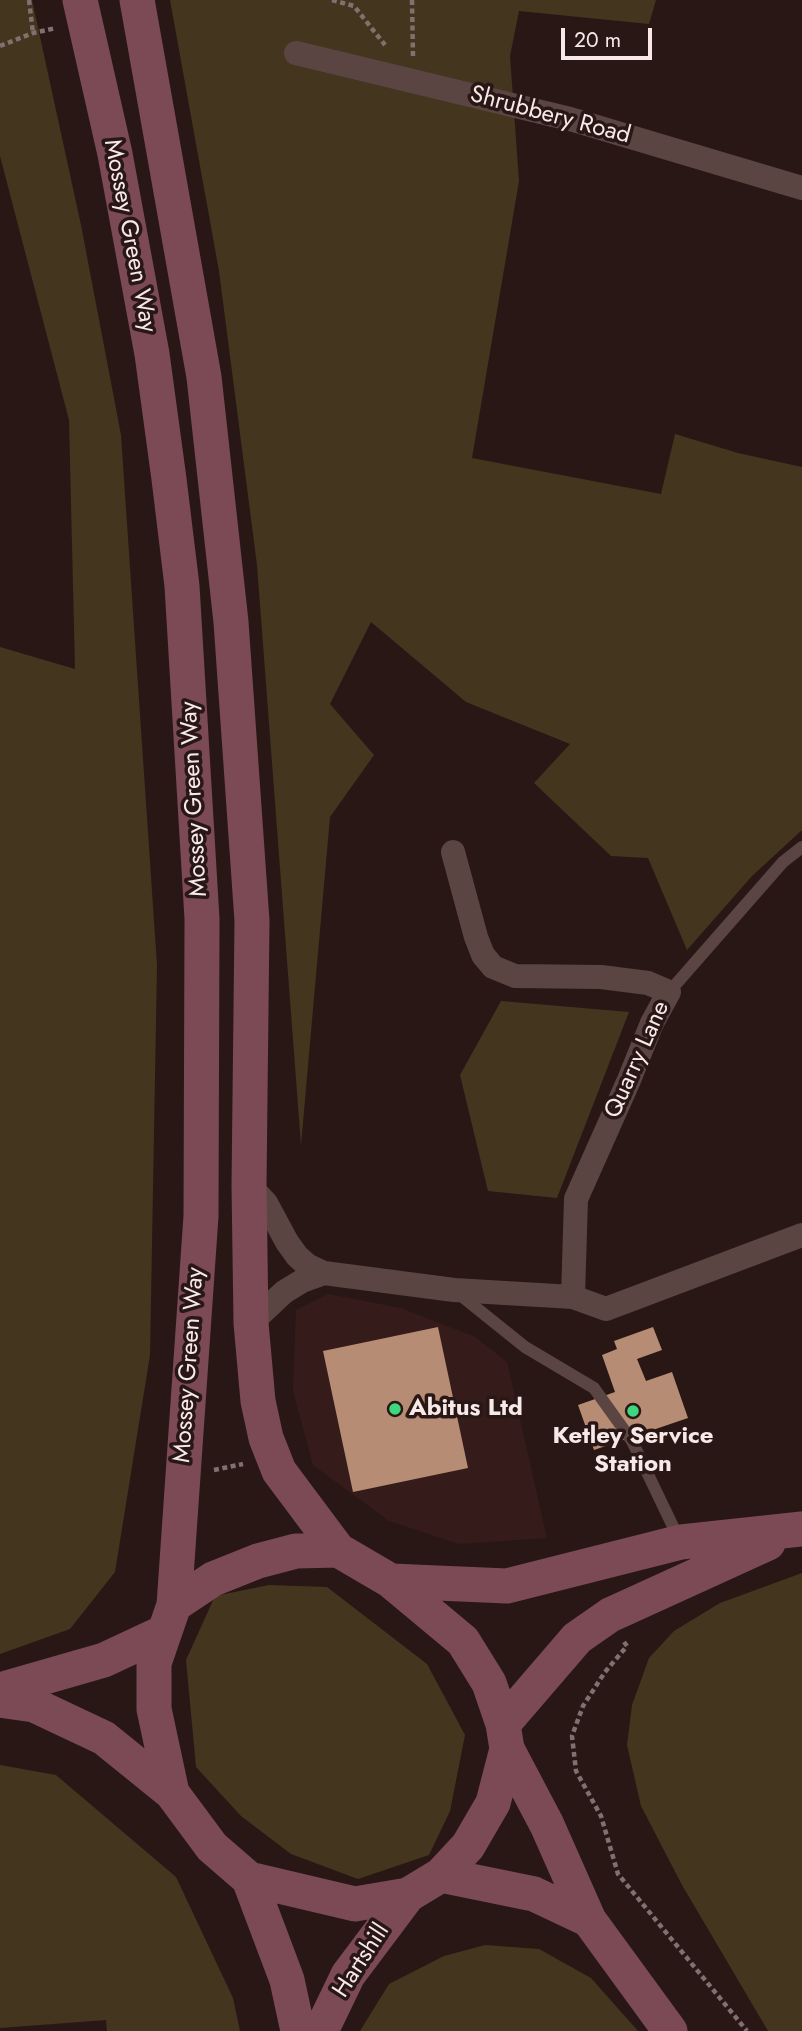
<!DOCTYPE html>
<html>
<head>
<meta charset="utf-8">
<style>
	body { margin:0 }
	#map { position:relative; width:802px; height:2031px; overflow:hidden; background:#291716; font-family:Jost,sans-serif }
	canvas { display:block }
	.scale { position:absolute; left:561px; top:28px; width:91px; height:32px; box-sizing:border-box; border:4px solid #f6e9e7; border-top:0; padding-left:9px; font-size:21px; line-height:24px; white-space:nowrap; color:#f6e9e7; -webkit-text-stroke:5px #291716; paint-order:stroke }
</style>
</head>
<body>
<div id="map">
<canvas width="802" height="2031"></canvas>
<div class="scale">20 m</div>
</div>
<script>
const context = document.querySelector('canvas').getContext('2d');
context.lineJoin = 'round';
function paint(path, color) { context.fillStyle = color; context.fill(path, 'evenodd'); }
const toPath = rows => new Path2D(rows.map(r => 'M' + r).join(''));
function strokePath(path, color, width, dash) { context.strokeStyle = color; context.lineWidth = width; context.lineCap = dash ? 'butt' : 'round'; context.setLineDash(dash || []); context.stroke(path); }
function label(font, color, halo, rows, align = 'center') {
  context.font = font + ' Jost,sans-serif'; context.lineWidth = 7; context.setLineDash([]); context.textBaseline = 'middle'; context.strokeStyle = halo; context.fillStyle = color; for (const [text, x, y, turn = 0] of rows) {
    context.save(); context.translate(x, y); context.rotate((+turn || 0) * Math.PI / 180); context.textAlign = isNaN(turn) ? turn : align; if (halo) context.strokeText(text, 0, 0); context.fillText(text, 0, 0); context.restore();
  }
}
const built = toPath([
	[328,1294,401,1308,475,1337,507,1362,547,1538,459,1544,389,1521,313,1465,293,1391,296,1310]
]);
const green = toPath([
	[0,0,32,0,81,225,121,435,157,965,150,1355,115,1572,70,1629,0,1654,0,647,75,669,69,420,0,156],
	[170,0,656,0,649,24,519,11,510,56,519,181,472,458,661,494,675,434,738,453,802,467,802,830,752,876,687,950,648,858,611,856,534,783,570,744,466,702,371,622,330,704,374,755,330,817,301,1145,257,565,219,271],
	[501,1001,629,1012,557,1198,488,1191,460,1075],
	[802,1573,802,2031,768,2031,682,1885,641,1806,627,1745,632,1705,649,1658,674,1631,720,1603],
	[269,1585,327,1587,427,1664,465,1735,450,1811,429,1855,358,1879,291,1854,241,1816,196,1767,186,1660,215,1596],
	[0,1765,56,1775,176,1877,233,1998,240,2031,107,2031,106,2020,0,2028],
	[485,1945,539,1949,591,1978,638,2031,360,2031,389,1984,444,1956]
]);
const building = toPath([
	[438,1327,468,1468,353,1492,323,1351],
	[653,1327,662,1350,637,1359,646,1381,672,1372,688,1418,594,1450,578,1405,615,1392,602,1355,617,1349,614,1341]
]);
const path = toPath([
	[29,0,33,33],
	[332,0,354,6,385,45],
	[412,0,413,56],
	[0,46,33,33,56,28],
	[214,1470,243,1464],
	[624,1642,627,1646,605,1672,583,1706,572,1736,576,1771,601,1816,618,1874,747,2031]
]);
const lane = toPath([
	[669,992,783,862,802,847],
	[459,1294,525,1347,594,1388,632,1441,679,1539]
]);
const street = toPath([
	[296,53,570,119,802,188],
	[249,1185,266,1203,287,1242,297,1256,307,1265,324,1273,454,1290,573,1297,576,1199,629,1080,652,1023,669,992,648,983,601,977,515,976,493,967,483,955,476,937,453,852],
	[573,1297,606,1309,802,1235],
	[251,1323,284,1292,302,1281,324,1273]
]);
const secondary = toPath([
	[80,0,115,154,152,354,169,479,182,586,202,919,201,1216,174,1605],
	[137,0,204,377,231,622,252,921,249,1185,251,1323,258,1401,266,1438,279,1471,338,1550],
	[338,1550,391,1581,463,1641,489,1683,503,1724,507,1749,493,1803,468,1846,441,1875,408,1895,355,1904,249,1879,212,1847,172,1793,154,1709,154,1663,174,1605,213,1579,258,1561,296,1551,338,1550],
	[391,1581,507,1586,681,1542,802,1529],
	[0,1690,104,1660,164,1632],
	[0,1700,34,1705,104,1738,172,1793],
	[503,1724,577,1638,610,1615,768,1543],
	[507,1749,547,1825,589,1920,670,2031],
	[441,1875,534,1894,589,1920],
	[249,1879,287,1980,298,2031],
	[321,2031,348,1975,408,1895]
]);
const markers = [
	[395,1409,7,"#3ed77d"],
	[633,1411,7,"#3ed77d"]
];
const streetNames = [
	["Shrubbery Road",550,116,15],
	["Mossey Green Way",129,236,79],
	["Mossey Green Way",195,799,-93],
	["Quarry Lane",638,1060,-66],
	["Mossey Green Way",190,1365,-86],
	["Hartshill",362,1961,-57]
];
const poiNames = [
	["Abitus Ltd",409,1409],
	["Ketley Service",633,1437,"center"],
	["Station",633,1465,"center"]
];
paint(built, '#351c1a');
paint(green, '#44351f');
paint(building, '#b78c74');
strokePath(path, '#80706f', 4.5, [5, 3.5]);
strokePath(lane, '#5b4543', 12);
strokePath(street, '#5b4543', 24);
strokePath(secondary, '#7b4a55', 35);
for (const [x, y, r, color] of markers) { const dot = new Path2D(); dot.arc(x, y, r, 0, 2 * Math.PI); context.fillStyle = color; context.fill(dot); strokePath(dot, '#291716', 2.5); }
label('24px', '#f6e9e7', '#291716', streetNames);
label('bold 24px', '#f6e9e7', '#291716', poiNames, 'left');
</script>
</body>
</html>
